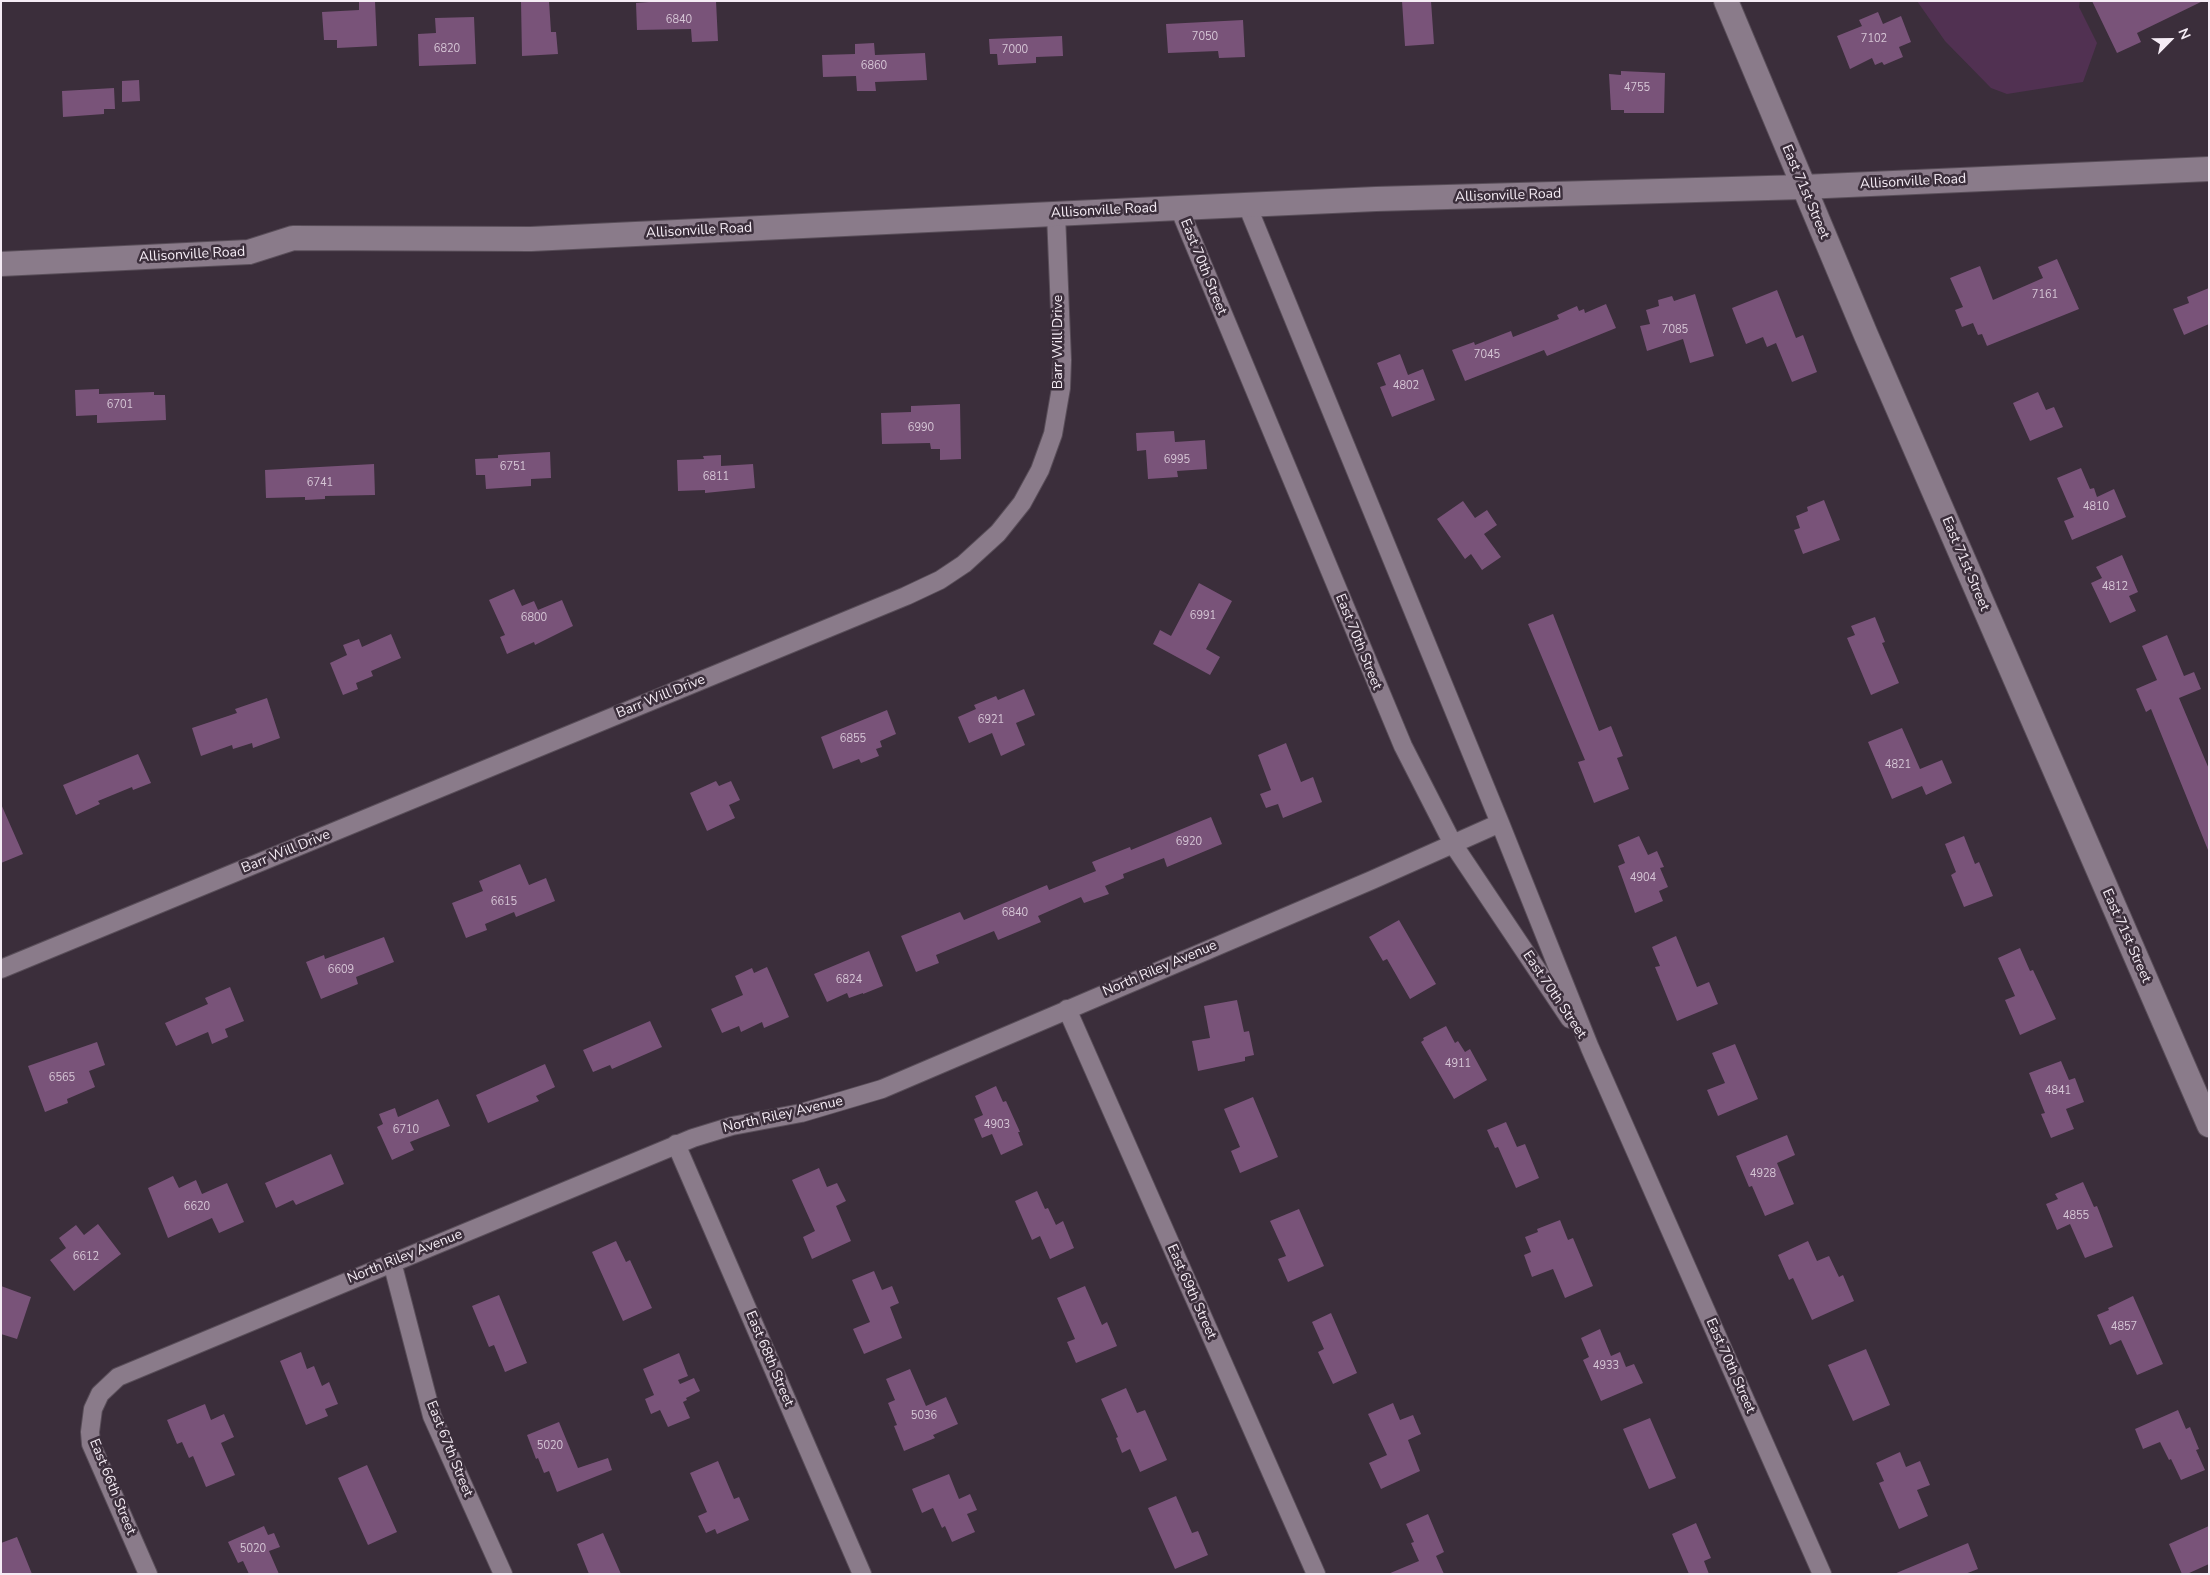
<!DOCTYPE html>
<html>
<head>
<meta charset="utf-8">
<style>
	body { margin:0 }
	#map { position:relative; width:2210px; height:1575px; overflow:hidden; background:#3b2e3b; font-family:"Nunito Sans",sans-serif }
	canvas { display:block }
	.frame { position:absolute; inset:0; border:2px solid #f5ecf5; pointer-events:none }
	.north { position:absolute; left:2145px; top:15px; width:50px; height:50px; -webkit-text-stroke:4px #3b2e3b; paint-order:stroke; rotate:67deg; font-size:14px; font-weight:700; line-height:20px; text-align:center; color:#f5ecf5 }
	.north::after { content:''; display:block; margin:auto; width:18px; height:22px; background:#f5ecf5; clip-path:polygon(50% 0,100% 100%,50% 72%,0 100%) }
</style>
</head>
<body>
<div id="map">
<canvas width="2210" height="1575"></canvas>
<div class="frame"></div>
<div class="north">N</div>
</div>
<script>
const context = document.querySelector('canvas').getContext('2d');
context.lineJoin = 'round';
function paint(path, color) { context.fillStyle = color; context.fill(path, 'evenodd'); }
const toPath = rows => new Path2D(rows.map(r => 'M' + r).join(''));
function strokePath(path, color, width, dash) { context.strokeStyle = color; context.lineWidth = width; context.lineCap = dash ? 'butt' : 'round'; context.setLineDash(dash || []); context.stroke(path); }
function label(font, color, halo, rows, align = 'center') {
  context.font = font + ' "Nunito Sans",sans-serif'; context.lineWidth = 5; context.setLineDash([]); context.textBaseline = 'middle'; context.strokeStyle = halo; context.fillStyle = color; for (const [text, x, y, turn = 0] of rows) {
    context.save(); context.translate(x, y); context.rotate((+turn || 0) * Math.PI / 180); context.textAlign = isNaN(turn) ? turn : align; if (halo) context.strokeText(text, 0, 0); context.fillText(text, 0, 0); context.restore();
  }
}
const green = toPath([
	[1917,1,2080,1,2079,7,2097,43,2083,82,2007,94,1991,88,1945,41]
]);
const building = toPath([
	[359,1,375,1,377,46,337,48,337,40,324,40,322,12,359,10],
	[521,1,549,1,551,32,556,32,558,54,522,56],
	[662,1,716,1,718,41,692,42,691,29,637,30,636,3],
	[1402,1,1431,1,1434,44,1405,46],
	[2092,1,2203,1,2137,33,2141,42,2117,53],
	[1878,12,1883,24,1901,16,1911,42,1899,47,1903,57,1884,65,1882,62,1875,65,1872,58,1850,69,1837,36,1862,26,1859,20],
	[474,17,476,64,419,66,418,34,436,33,435,18],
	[1243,20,1245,57,1219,58,1218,51,1168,53,1166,24],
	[1062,36,1063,56,1036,57,1036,63,998,65,997,54,990,54,989,39],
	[874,43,875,55,925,53,927,80,875,82,876,91,857,91,856,76,823,77,822,55,855,54,855,44],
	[1621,71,1665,73,1664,113,1624,113,1624,110,1611,110,1609,74,1621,75],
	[139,80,140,101,122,102,122,81],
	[114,88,115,109,104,109,104,114,63,117,62,91],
	[2057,259,2079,309,1987,346,1982,334,1978,335,1973,323,1962,327,1955,310,1963,307,1950,278,1980,266,1993,300,2043,278,2038,267],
	[2209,288,2209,324,2184,335,2173,309,2189,303,2187,297],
	[1777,290,1796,338,1803,335,1817,372,1792,382,1776,343,1767,347,1763,337,1746,344,1732,308],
	[1695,294,1714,356,1690,363,1683,339,1647,351,1640,326,1650,324,1646,310,1659,306,1658,300,1672,296,1674,301],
	[1606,304,1616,328,1547,356,1544,350,1465,381,1452,350,1474,342,1475,345,1511,331,1513,337,1559,319,1557,315,1577,306,1579,311,1584,309,1585,313],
	[1400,354,1408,375,1423,369,1435,400,1392,417,1380,387,1386,385,1377,363],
	[99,389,99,394,154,392,154,395,165,395,166,420,97,423,97,415,76,416,75,390],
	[2038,392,2046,410,2054,407,2063,427,2030,441,2013,403],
	[960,404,961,459,940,460,940,449,931,449,930,443,882,444,881,413,911,412,911,406],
	[1174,431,1175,442,1205,440,1207,469,1177,471,1178,477,1148,479,1146,450,1137,451,1136,433],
	[550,452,551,478,531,479,531,486,486,489,485,475,476,475,475,459,498,458,498,455],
	[721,455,721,466,753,464,755,488,705,493,705,490,678,491,677,460,704,459,703,456],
	[374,464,375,495,325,496,325,499,305,500,305,497,266,498,265,470],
	[2081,468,2090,489,2094,488,2097,497,2114,489,2126,517,2072,540,2064,521,2074,517,2057,478],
	[1824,500,1840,540,1803,554,1794,530,1800,528,1796,516,1808,511,1807,507],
	[1463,501,1475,518,1487,510,1497,525,1484,534,1501,557,1482,570,1471,554,1465,559,1437,519],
	[2122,555,2138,592,2129,596,2136,611,2110,623,2091,583,2102,578,2096,567],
	[1199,583,1232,601,1206,649,1220,657,1210,675,1153,644,1160,630,1171,636],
	[514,589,522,606,534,601,538,610,562,600,573,626,535,645,534,642,507,654,500,637,505,635,489,600],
	[1553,614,1599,731,1611,726,1623,756,1617,758,1629,789,1594,803,1578,762,1585,760,1528,624],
	[1875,617,1885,642,1882,643,1899,683,1871,695,1847,638,1855,635,1851,626],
	[391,634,401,658,371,671,373,676,356,683,358,689,343,695,330,663,347,655,343,645,359,639,362,647],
	[2167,635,2184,676,2194,672,2201,689,2179,698,2209,769,2208,850,2151,709,2146,712,2136,689,2157,680,2142,646],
	[1024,689,1035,715,1016,723,1025,745,1001,756,992,733,969,743,958,717,976,709,974,705,996,696,998,700],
	[267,698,280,738,253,748,252,743,233,749,232,745,201,756,192,728,237,713,235,709],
	[887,710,896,734,880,741,882,747,876,749,879,756,861,763,859,759,833,769,821,737],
	[1902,728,1920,769,1942,760,1952,783,1926,795,1922,786,1892,799,1868,742],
	[1286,743,1301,782,1313,777,1322,802,1283,818,1278,804,1266,808,1260,794,1271,790,1258,755],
	[138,754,151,783,133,790,132,787,98,801,100,804,76,815,63,785],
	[716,781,719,786,731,781,740,800,729,805,735,818,707,831,690,793],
	[1,804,23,854,1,863],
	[1211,817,1222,844,1167,867,1164,858,1123,874,1124,878,1105,886,1109,894,1084,903,1081,897,1038,916,1041,922,998,940,994,931,936,955,939,963,916,972,901,936,960,912,964,920,1047,885,1049,890,1096,871,1092,862,1130,847,1131,850],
	[1639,836,1648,855,1657,851,1664,867,1660,868,1668,887,1659,891,1663,901,1635,913,1618,866,1625,863,1618,845],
	[1964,836,1975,864,1979,862,1993,896,1964,907,1951,875,1956,872,1945,844],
	[520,864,529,885,546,878,555,901,516,917,514,912,485,924,487,930,466,938,452,903,483,891,479,881],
	[1399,920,1436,984,1410,999,1387,959,1383,961,1369,937],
	[1676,936,1697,987,1709,982,1718,1004,1677,1021,1655,967,1660,966,1652,947],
	[384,937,394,962,356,977,358,984,321,999,306,962,324,955,325,959],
	[2020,948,2030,971,2033,970,2056,1019,2020,1035,2005,1000,2015,996,1998,958],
	[869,951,883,986,863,994,863,993,849,998,847,993,827,1002,814,974],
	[767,967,789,1017,764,1028,762,1022,741,1032,739,1026,722,1033,711,1009,743,995,735,976,752,968,754,973],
	[230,987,244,1021,225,1029,228,1037,212,1044,208,1032,176,1046,165,1023,208,1004,205,998],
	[1237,1000,1244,1032,1249,1031,1254,1055,1245,1057,1245,1061,1198,1071,1192,1041,1210,1038,1204,1006],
	[650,1021,662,1047,612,1069,610,1065,593,1072,583,1050],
	[1446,1026,1455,1043,1458,1041,1465,1052,1470,1049,1487,1080,1454,1099,1421,1042,1424,1040,1423,1038],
	[97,1042,105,1065,89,1071,95,1087,67,1099,68,1103,45,1112,28,1066],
	[1735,1044,1758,1099,1718,1116,1707,1090,1725,1083,1712,1053],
	[2061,1061,2069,1080,2075,1078,2084,1102,2066,1109,2074,1129,2051,1138,2041,1114,2045,1113,2029,1073],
	[545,1064,555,1087,536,1096,539,1101,488,1123,476,1095],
	[996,1086,1003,1102,1006,1101,1020,1132,1018,1132,1023,1145,1001,1155,992,1134,982,1138,974,1119,983,1115,975,1096],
	[1253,1097,1278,1157,1240,1173,1231,1151,1240,1147,1224,1109],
	[438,1099,450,1126,410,1142,414,1150,392,1160,377,1127,383,1124,379,1114,395,1108,398,1117],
	[1506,1122,1517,1147,1525,1144,1539,1178,1516,1188,1498,1147,1495,1148,1487,1130],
	[1787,1135,1795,1155,1777,1163,1794,1204,1765,1216,1752,1186,1749,1187,1736,1156],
	[331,1154,344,1184,296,1205,293,1200,276,1208,265,1183],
	[819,1168,827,1187,837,1183,846,1201,836,1206,851,1241,812,1259,803,1237,815,1231,792,1180],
	[173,1176,179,1188,196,1180,202,1194,227,1183,244,1222,219,1233,212,1218,168,1238,148,1188],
	[2083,1182,2094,1207,2097,1206,2113,1247,2085,1258,2070,1224,2057,1230,2046,1204,2058,1199,2055,1194],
	[1037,1191,1045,1209,1048,1208,1056,1225,1063,1221,1074,1248,1050,1259,1040,1236,1032,1240,1015,1201],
	[1299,1209,1324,1266,1288,1282,1278,1259,1286,1256,1270,1221],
	[1560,1220,1568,1240,1573,1238,1593,1286,1565,1298,1553,1269,1532,1277,1524,1255,1531,1252,1525,1237,1538,1232,1537,1229],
	[98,1224,121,1254,74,1291,50,1260,66,1248,59,1238,76,1225,84,1235],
	[616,1241,626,1262,630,1260,652,1308,623,1321,592,1252],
	[1808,1241,1817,1261,1829,1256,1839,1277,1843,1275,1854,1301,1812,1320,1793,1278,1789,1280,1778,1255],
	[874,1271,882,1290,892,1286,899,1303,890,1307,902,1338,864,1354,853,1329,870,1322,852,1280],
	[1,1286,31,1297,17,1339,1,1334],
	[1085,1286,1102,1325,1107,1322,1117,1346,1076,1363,1067,1342,1075,1339,1057,1298],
	[499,1295,527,1363,505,1372,494,1345,489,1347,472,1306],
	[2133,1296,2163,1364,2137,1375,2121,1340,2110,1345,2097,1315,2109,1310,2108,1308],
	[1331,1313,1357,1373,1333,1384,1318,1352,1324,1349,1312,1322],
	[1600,1329,1611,1356,1620,1352,1626,1367,1634,1364,1643,1383,1601,1401,1583,1360,1589,1357,1581,1338],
	[1866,1349,1890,1405,1853,1421,1828,1365],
	[301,1352,307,1369,314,1366,322,1386,329,1382,338,1404,325,1409,328,1416,306,1425,280,1361],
	[679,1353,688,1376,678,1380,680,1384,694,1378,700,1391,686,1398,687,1400,683,1402,690,1418,668,1427,660,1410,651,1414,645,1399,654,1395,643,1369],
	[910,1369,926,1406,946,1397,958,1424,933,1435,935,1438,904,1451,894,1426,897,1425,888,1403,895,1400,886,1379],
	[1126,1388,1137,1413,1145,1410,1167,1460,1140,1472,1130,1449,1122,1453,1116,1438,1118,1437,1101,1399],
	[1393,1403,1400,1420,1413,1415,1421,1434,1408,1440,1420,1471,1381,1489,1369,1463,1387,1455,1368,1414],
	[205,1404,211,1420,224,1414,234,1437,221,1443,235,1475,206,1487,193,1456,189,1458,182,1442,177,1444,167,1420],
	[2178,1410,2186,1429,2190,1427,2199,1449,2196,1450,2205,1470,2181,1480,2171,1459,2169,1460,2160,1442,2143,1449,2135,1429],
	[1650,1418,1676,1478,1649,1489,1623,1429],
	[559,1422,578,1468,608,1458,612,1470,557,1492,549,1471,544,1473,538,1458,536,1459,527,1435],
	[1900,1452,1906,1467,1920,1461,1930,1485,1917,1490,1928,1516,1899,1529,1879,1483,1884,1481,1876,1463],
	[718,1461,734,1499,739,1497,749,1520,717,1534,715,1529,706,1533,698,1516,707,1512,690,1473],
	[367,1465,397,1532,368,1545,338,1478],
	[949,1474,959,1499,970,1494,977,1510,967,1514,975,1532,952,1542,945,1526,942,1528,933,1508,922,1513,912,1489],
	[1176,1496,1192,1533,1198,1531,1208,1555,1175,1569,1148,1508],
	[1428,1514,1444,1552,1436,1556,1444,1574,1388,1574,1419,1561,1411,1543,1414,1542,1406,1524],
	[1696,1523,1711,1558,1704,1561,1709,1574,1689,1574,1672,1534],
	[264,1526,268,1535,274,1533,280,1547,269,1551,279,1574,249,1574,243,1561,238,1563,228,1542],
	[2209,1526,2209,1564,2187,1574,2182,1574,2169,1544],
	[603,1533,621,1574,589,1574,577,1544],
	[17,1537,32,1574,1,1574,1,1543],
	[1968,1543,1978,1569,1965,1574,1894,1574]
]);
const street = toPath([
	[1247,205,1500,823,1590,1048,1822,1574],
	[1179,208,1403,746,1453,844,1570,1019],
	[1,969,906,596,940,580,964,564,998,533,1022,503,1040,470,1053,434,1061,388,1062,360,1056,214],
	[1067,1009,1316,1574],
	[676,1144,862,1574],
	[392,1262,432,1416,503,1574],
	[148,1574,91,1444,90,1432,93,1409,100,1394,118,1377,693,1138,732,1126,801,1113,882,1089,1372,880,1500,823]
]);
const secondary = toPath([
	[1726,1,1866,335,2209,1125],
	[1,264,249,252,293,238,531,239,1179,208,1376,199,1803,187,2209,169]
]);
const numberNames = [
	["6840",679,20],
	["7050",1205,37],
	["7102",1874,39],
	["6820",447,49],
	["7000",1015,50],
	["6860",874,66],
	["4755",1637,88],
	["7161",2045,295],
	["7085",1675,330],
	["7045",1487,355],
	["4802",1406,386],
	["6701",120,405],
	["6990",921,428],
	["6995",1177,460],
	["6751",513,467],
	["6811",716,477],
	["6741",320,483],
	["4810",2096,507],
	["4812",2115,587],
	["6991",1203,616],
	["6800",534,618],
	["6921",991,720],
	["6855",853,739],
	["4821",1898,765],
	["6920",1189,842],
	["4904",1643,878],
	["6615",504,902],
	["6840",1015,913],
	["6609",341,970],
	["6824",849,980],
	["4911",1458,1064],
	["6565",62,1078],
	["4841",2058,1091],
	["4903",997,1125],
	["6710",406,1130],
	["4928",1763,1174],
	["6620",197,1207],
	["4855",2076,1216],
	["6612",86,1257],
	["4857",2124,1327],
	["4933",1606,1366],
	["5036",924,1416],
	["5020",550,1446],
	["5020",253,1549]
];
const streetNames = [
	["Allisonville Road",1913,182,-3],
	["East 71st Street",1805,192,67],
	["Allisonville Road",1508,196,-2],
	["Allisonville Road",1104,211,-3],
	["Allisonville Road",699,231,-3],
	["Allisonville Road",192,255,-3],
	["East 70th Street",1203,267,68],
	["Barr Will Drive",1059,342,-90],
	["East 71st Street",1965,564,67],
	["East 70th Street",1358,642,68],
	["Barr Will Drive",661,697,-22],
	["Barr Will Drive",286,852,-22],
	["East 71st Street",2126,936,66],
	["North Riley Avenue",1160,969,-23],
	["East 70th Street",1554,995,56],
	["North Riley Avenue",783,1115,-13],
	["North Riley Avenue",405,1257,-22],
	["East 69th Street",1191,1292,66],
	["East 68th Street",769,1359,67],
	["East 70th Street",1730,1366,66],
	["East 67th Street",449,1449,68],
	["East 66th Street",112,1487,68]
];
paint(green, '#513152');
paint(building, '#795379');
strokePath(street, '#594e59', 20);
strokePath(secondary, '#594e59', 26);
strokePath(street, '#8a7b8a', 18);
strokePath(secondary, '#8a7b8a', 24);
label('11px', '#d6c6d6', null, numberNames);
label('14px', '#f5ecf5', '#3b2e3b', streetNames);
</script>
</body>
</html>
